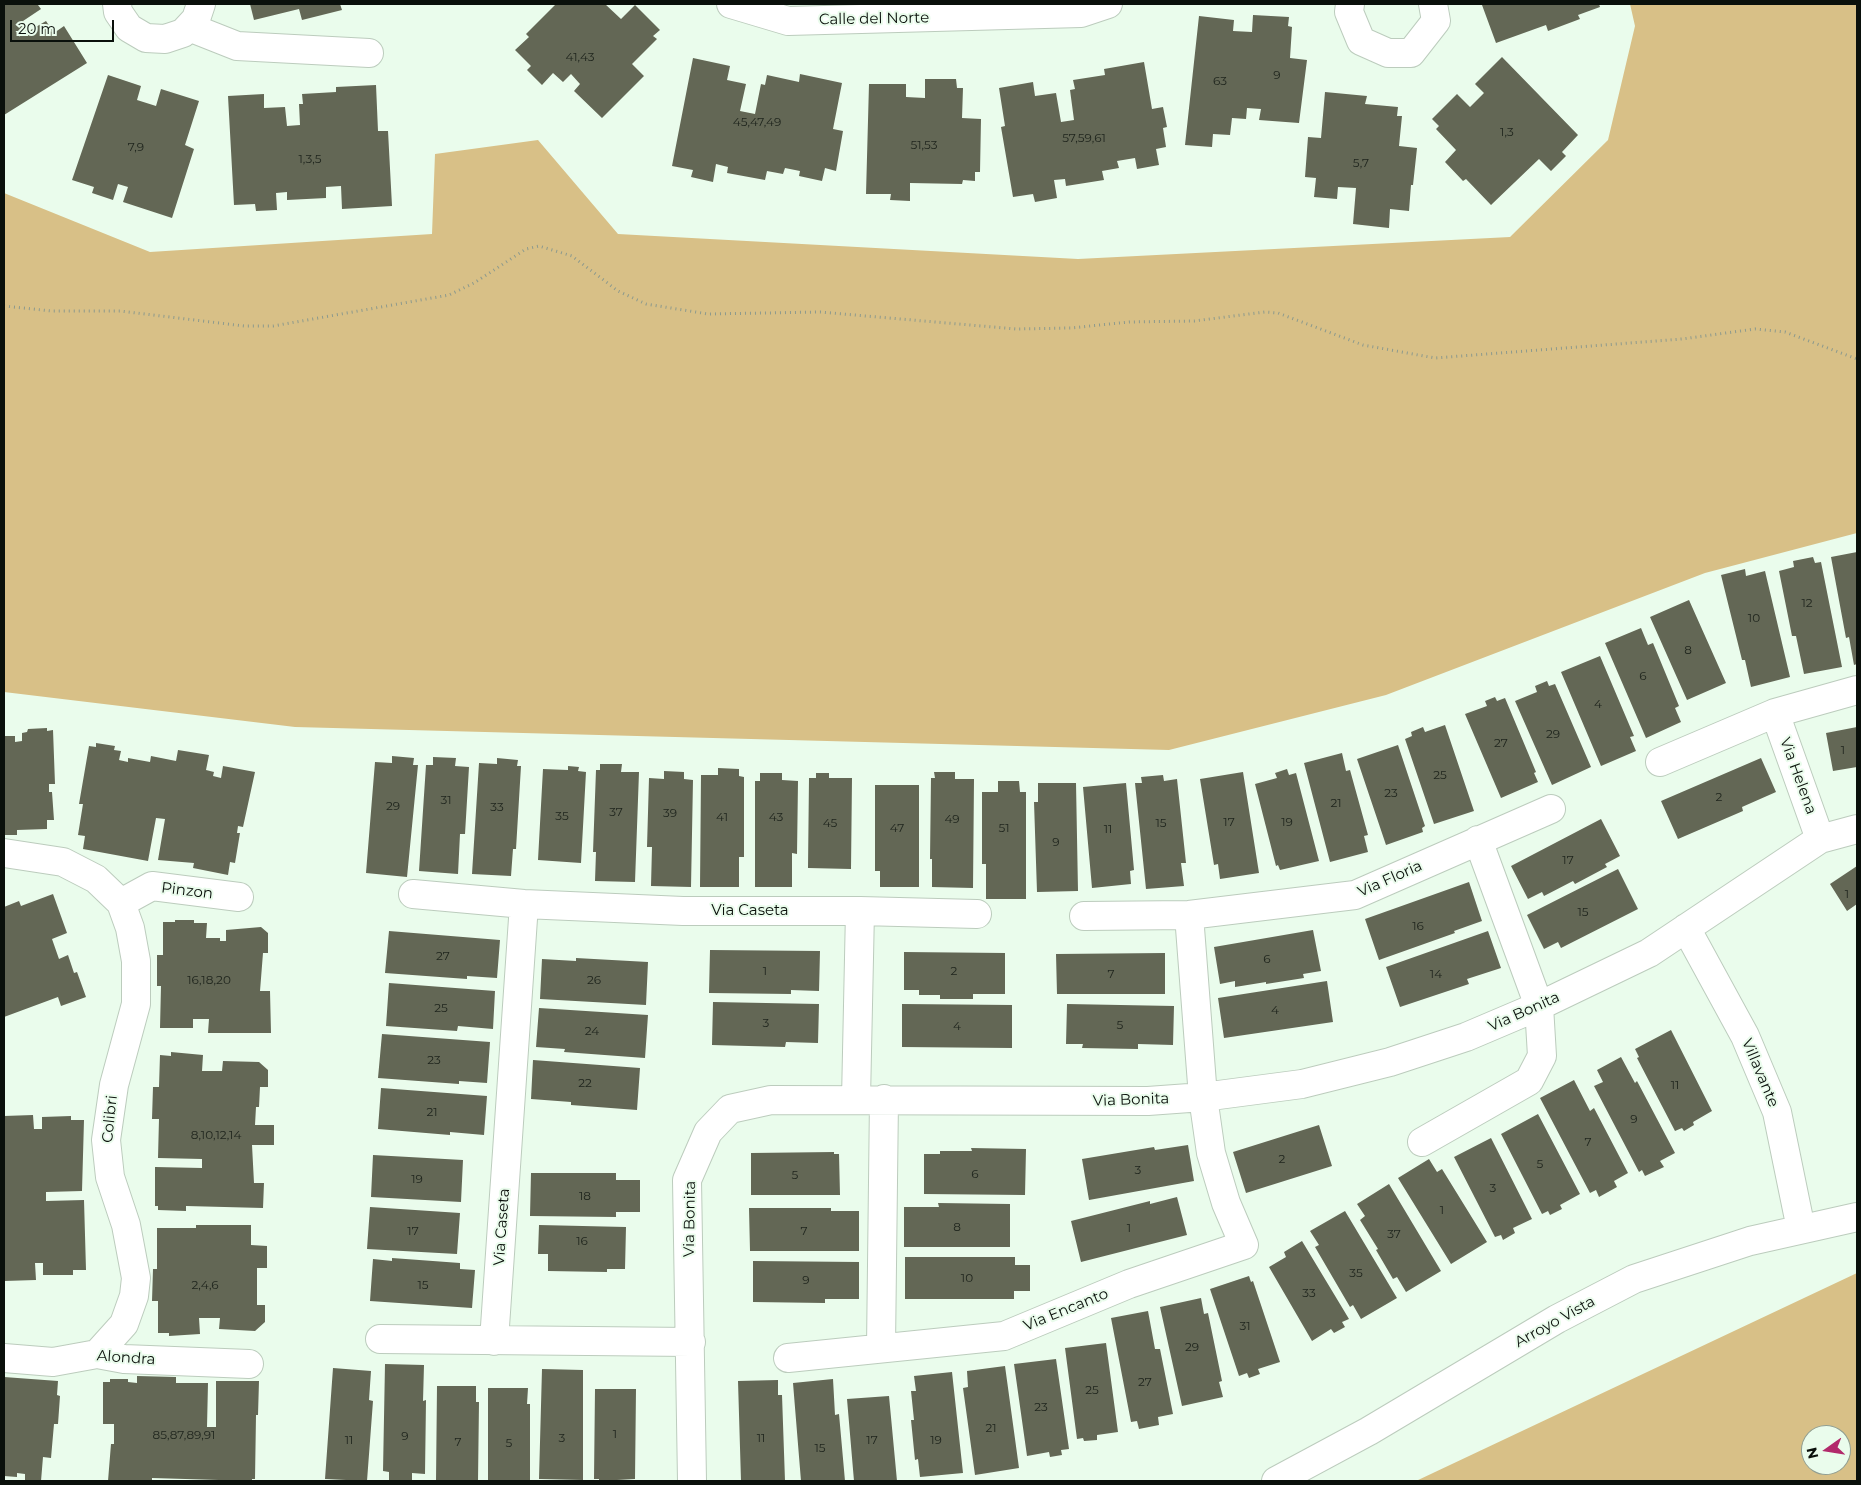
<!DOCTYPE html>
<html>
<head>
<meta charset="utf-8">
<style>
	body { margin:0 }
	#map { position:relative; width:1861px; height:1485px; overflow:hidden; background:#eafcec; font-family:Montserrat,sans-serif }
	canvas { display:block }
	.frame { position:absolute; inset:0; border:5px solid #0a100b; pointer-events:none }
	.north { position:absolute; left:1801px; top:1425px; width:50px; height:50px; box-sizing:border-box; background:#eafcec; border:1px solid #909e92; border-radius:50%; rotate:257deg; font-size:14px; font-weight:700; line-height:20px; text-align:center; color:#0a100b }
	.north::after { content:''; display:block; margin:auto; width:18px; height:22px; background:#b22a6b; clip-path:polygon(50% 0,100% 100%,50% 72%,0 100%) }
	.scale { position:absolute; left:10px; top:20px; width:104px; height:22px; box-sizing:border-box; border:2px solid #0a100b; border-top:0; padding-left:6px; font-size:15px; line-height:18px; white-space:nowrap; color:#0a100b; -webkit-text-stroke:4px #eafcec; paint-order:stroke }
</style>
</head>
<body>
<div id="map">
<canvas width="1861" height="1485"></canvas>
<div class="frame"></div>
<div class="north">N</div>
<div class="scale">20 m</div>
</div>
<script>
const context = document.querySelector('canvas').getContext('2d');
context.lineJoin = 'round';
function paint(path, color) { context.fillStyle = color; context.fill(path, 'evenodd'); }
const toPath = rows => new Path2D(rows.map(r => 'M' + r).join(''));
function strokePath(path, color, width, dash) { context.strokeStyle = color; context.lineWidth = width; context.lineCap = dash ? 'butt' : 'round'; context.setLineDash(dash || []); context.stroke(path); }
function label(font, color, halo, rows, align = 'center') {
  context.font = font + ' Montserrat,sans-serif'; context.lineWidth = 4; context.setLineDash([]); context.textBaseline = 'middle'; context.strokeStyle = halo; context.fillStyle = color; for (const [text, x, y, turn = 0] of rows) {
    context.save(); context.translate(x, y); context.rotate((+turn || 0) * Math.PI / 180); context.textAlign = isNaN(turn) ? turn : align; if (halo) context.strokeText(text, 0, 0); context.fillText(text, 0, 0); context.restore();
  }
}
const green = toPath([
	[1630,4,1857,4,1857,533,1705,573,1386,695,1169,750,295,727,4,692,4,193,150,252,432,234,435,154,538,140,618,234,1078,259,1510,237,1608,140,1635,26],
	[1857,1273,1857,1481,1416,1481],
	[1811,1435,1841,1435,1841,1465,1811,1465]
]);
const building = toPath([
	[4,4,40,4,38,5,41,9,23,21,29,31,46,21,54,33,64,26,87,63,4,115],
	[250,4,340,4,342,10,302,20,299,9,254,20],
	[556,4,605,4,621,19,635,5,660,30,653,36,657,39,632,64,644,76,602,118,574,91,580,84,571,74,563,82,553,73,542,85,527,70,531,66,515,50,529,37,526,34],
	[1599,4,1600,7,1578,15,1580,19,1548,31,1546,25,1496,43,1482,5],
	[1253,15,1289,17,1288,26,1292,27,1290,58,1307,60,1299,123,1259,120,1261,109,1247,108,1246,119,1232,118,1230,135,1213,134,1212,147,1185,145,1199,16,1234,20,1233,31,1252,32],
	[1502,57,1578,135,1562,152,1566,156,1551,171,1539,159,1491,205,1466,179,1463,181,1445,162,1456,150,1436,129,1439,126,1432,119,1457,94,1470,107,1484,93,1475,84],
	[693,58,730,66,727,80,746,84,740,111,755,114,761,84,765,85,767,75,799,82,800,74,842,83,833,129,843,131,836,171,825,168,822,181,799,176,800,171,785,168,783,174,767,171,765,180,727,173,728,167,716,164,713,182,691,177,693,170,672,166],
	[1144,62,1152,109,1163,107,1167,127,1163,128,1166,147,1156,149,1159,165,1137,169,1135,158,1117,161,1119,168,1102,171,1104,180,1066,186,1065,179,1054,180,1057,198,1035,202,1033,194,1013,197,1001,127,1005,126,999,88,1033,82,1035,96,1056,93,1061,122,1074,120,1070,90,1075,89,1073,80,1105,75,1104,69],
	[108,75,141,86,137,100,156,106,161,89,199,101,185,145,194,149,172,218,123,202,128,187,118,184,113,200,92,193,94,187,72,180],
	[925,79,956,79,957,88,963,88,962,118,981,119,980,172,975,172,975,181,963,180,962,184,910,183,910,201,890,200,891,194,866,194,869,84,906,84,906,97,925,98],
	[376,85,378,131,388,131,392,206,342,209,341,186,326,187,326,198,287,200,287,192,276,193,277,210,256,211,255,204,234,205,228,96,264,94,264,108,285,107,287,126,300,125,299,104,303,104,302,94,336,92,336,87],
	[1325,92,1367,96,1365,104,1398,107,1397,116,1402,116,1399,146,1417,148,1413,185,1411,185,1409,211,1390,209,1389,228,1353,224,1356,188,1338,187,1337,199,1314,197,1316,178,1305,177,1308,137,1321,138],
	[1857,552,1857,664,1854,665,1849,637,1846,638,1831,557],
	[1813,557,1815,563,1821,562,1842,667,1804,674,1796,636,1792,636,1779,571,1794,567,1793,561],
	[1745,569,1746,576,1765,571,1790,677,1751,687,1745,660,1742,660,1721,575],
	[1689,600,1726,683,1687,700,1650,617],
	[1641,628,1648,645,1653,643,1679,706,1675,708,1681,722,1646,738,1605,643],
	[1600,656,1634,736,1630,737,1636,751,1601,766,1561,672],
	[1547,681,1549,686,1555,684,1591,767,1552,785,1515,701,1537,692,1535,686],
	[1495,697,1497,701,1505,698,1536,772,1534,773,1538,782,1501,798,1465,714,1487,706,1485,701],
	[1445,725,1474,811,1434,824,1405,739,1412,736,1411,732,1423,727,1425,732],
	[1857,727,1857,767,1833,771,1826,733],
	[47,728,47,731,53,730,55,784,49,784,49,792,52,792,54,820,47,820,47,829,17,830,17,835,4,835,4,736,15,736,15,742,22,741,22,733,27,732,28,729],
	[96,743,115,746,114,750,121,751,119,760,128,762,128,758,150,762,151,756,176,761,178,750,209,755,206,770,214,772,213,776,221,778,223,766,255,772,243,827,238,826,237,833,240,833,235,863,230,862,228,875,193,868,194,863,158,860,165,819,156,818,148,861,83,849,85,836,78,835,83,804,79,804,89,746,96,747],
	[1398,745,1425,826,1422,828,1423,832,1386,845,1357,759],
	[1342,753,1346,771,1350,770,1368,835,1364,836,1368,852,1330,862,1304,763],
	[392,756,414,758,413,765,418,765,407,877,366,873,375,762,392,763],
	[433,757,456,758,455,766,469,767,465,834,460,834,458,874,419,871,426,765,433,765],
	[497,758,518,760,517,766,521,766,516,849,513,849,511,876,472,874,479,763,497,764],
	[1761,758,1776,792,1742,807,1743,811,1678,839,1661,801],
	[600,764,622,764,621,772,639,772,635,882,595,881,596,852,593,852,596,770,600,770],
	[568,766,579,767,578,771,586,772,581,863,538,860,543,769,568,770],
	[718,768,739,769,739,776,744,777,744,857,739,857,739,887,700,887,701,775,718,775],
	[1287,769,1289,775,1296,773,1319,861,1280,870,1278,865,1276,866,1255,784,1277,778,1275,773],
	[664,771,684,772,684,779,693,780,691,887,651,886,652,847,647,847,649,778,664,779],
	[934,772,955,772,955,779,974,779,973,888,932,887,932,859,930,859,931,778,935,778],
	[1243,772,1259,873,1220,879,1218,864,1214,865,1200,779],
	[760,773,782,773,782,780,798,781,797,854,792,853,792,887,755,887,755,781,760,781],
	[816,773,829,773,829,778,852,778,851,869,808,868,809,778,816,778],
	[1163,775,1164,781,1177,779,1186,863,1181,863,1184,886,1146,889,1135,783,1142,783,1141,777],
	[998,781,1019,781,1020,792,1026,792,1026,899,986,899,986,864,982,864,982,792,998,792],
	[1038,783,1076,783,1078,891,1037,892,1034,802,1038,802],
	[1126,783,1134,870,1130,871,1131,884,1092,888,1083,787],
	[875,785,919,785,919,887,880,887,880,871,875,871],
	[1601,819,1620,856,1605,864,1607,867,1575,884,1573,881,1544,896,1542,892,1528,899,1511,866],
	[1857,866,1857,904,1847,911,1830,884],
	[1618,869,1638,909,1561,948,1558,942,1544,949,1527,915],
	[1469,882,1482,921,1454,931,1455,933,1379,960,1365,919],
	[53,894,67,933,52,939,59,959,68,955,74,973,77,972,86,997,61,1006,58,997,4,1017,4,907,19,901,21,906],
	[175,920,194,920,194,923,207,923,206,938,220,938,220,941,226,941,226,930,261,927,268,933,268,953,263,953,260,991,270,991,271,1033,208,1033,209,1019,193,1019,193,1028,160,1028,161,986,157,986,157,955,163,955,163,922,175,922],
	[1313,930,1321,971,1303,974,1304,978,1266,984,1266,982,1235,987,1235,981,1220,984,1214,947],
	[389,931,500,940,497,978,467,976,467,979,385,973],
	[1488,931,1501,968,1467,979,1469,984,1400,1007,1386,967],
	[710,950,820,951,819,991,791,990,791,994,709,993],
	[904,952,1005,953,1005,994,973,994,973,999,940,999,940,995,919,995,919,990,904,990],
	[1165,953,1165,994,1057,994,1056,954],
	[576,958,648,962,646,1005,540,999,542,959,576,961],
	[1327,981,1333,1022,1224,1038,1218,998],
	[389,983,495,991,493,1029,458,1026,457,1031,386,1026],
	[713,1002,819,1004,818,1043,786,1042,785,1047,712,1045],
	[902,1004,1012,1005,1012,1048,902,1047],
	[1067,1004,1174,1006,1173,1045,1138,1044,1138,1049,1082,1048,1083,1044,1066,1044],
	[539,1008,648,1015,645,1058,564,1052,565,1049,536,1047],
	[1671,1030,1712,1111,1693,1122,1694,1125,1684,1131,1682,1128,1675,1131,1637,1058,1639,1057,1635,1049],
	[382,1034,490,1042,487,1083,459,1081,459,1084,378,1078],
	[171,1052,203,1055,202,1071,222,1071,223,1061,259,1062,268,1070,268,1087,260,1087,259,1107,256,1107,255,1125,274,1125,274,1145,252,1145,254,1183,264,1183,263,1208,186,1206,186,1211,158,1210,158,1206,155,1206,155,1167,202,1168,202,1159,158,1158,159,1119,152,1119,153,1087,159,1087,160,1055,171,1056],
	[1621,1057,1635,1083,1637,1081,1675,1153,1660,1161,1664,1167,1645,1176,1642,1170,1639,1172,1594,1086,1603,1082,1597,1070],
	[533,1060,640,1068,637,1110,571,1105,571,1102,531,1099],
	[1574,1080,1590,1111,1594,1108,1628,1173,1614,1181,1617,1187,1599,1197,1596,1190,1590,1193,1540,1098],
	[381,1088,487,1096,484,1135,450,1132,450,1135,378,1129],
	[1538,1114,1580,1194,1560,1205,1562,1209,1550,1215,1548,1211,1542,1214,1501,1134],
	[33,1115,34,1129,42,1129,42,1117,71,1116,71,1120,84,1120,82,1191,46,1192,46,1201,84,1200,86,1270,73,1270,73,1275,43,1275,43,1263,35,1263,36,1280,4,1281,4,1116],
	[1319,1125,1332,1166,1246,1193,1233,1152],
	[1491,1138,1532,1219,1513,1228,1515,1233,1503,1240,1501,1235,1495,1237,1454,1157],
	[1188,1145,1194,1181,1089,1200,1082,1159,1154,1147,1155,1150],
	[971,1148,1026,1149,1025,1195,924,1194,924,1154,940,1154,940,1151,972,1151],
	[834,1152,834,1154,839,1154,840,1195,751,1195,751,1153],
	[373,1155,463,1160,461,1202,371,1197],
	[1429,1159,1437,1172,1442,1169,1487,1242,1451,1264,1398,1178],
	[531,1173,616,1173,616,1180,640,1180,640,1212,616,1212,616,1217,530,1216],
	[1389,1184,1441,1271,1406,1292,1397,1277,1393,1279,1376,1250,1378,1249,1360,1220,1365,1216,1357,1204],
	[1177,1197,1187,1235,1081,1262,1071,1221,1150,1201,1150,1204],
	[938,1203,1010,1204,1010,1247,904,1247,904,1207,939,1207],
	[370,1207,460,1213,457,1254,367,1249],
	[749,1208,831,1208,831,1211,859,1211,859,1251,750,1251],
	[1345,1211,1397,1298,1361,1319,1353,1305,1350,1307,1315,1247,1319,1245,1310,1231],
	[196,1225,251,1225,251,1245,267,1246,267,1268,257,1268,257,1305,265,1305,265,1322,255,1331,219,1329,220,1318,199,1318,200,1334,169,1336,169,1333,158,1333,158,1301,152,1301,153,1269,157,1269,157,1228,196,1228],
	[539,1225,626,1227,625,1269,607,1269,607,1272,548,1271,548,1254,538,1254],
	[1302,1241,1349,1319,1342,1322,1345,1327,1334,1333,1331,1329,1312,1341,1269,1267,1286,1257,1284,1252],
	[905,1257,1015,1257,1015,1265,1030,1265,1030,1291,1014,1291,1014,1299,905,1299],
	[392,1258,460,1263,460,1269,475,1270,472,1308,370,1301,373,1259,392,1261],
	[753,1261,859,1262,859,1299,825,1299,825,1303,753,1302],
	[1249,1276,1251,1282,1253,1281,1280,1362,1258,1369,1260,1374,1249,1378,1247,1373,1239,1376,1210,1289],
	[1201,1298,1204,1314,1208,1313,1222,1381,1219,1382,1223,1397,1182,1406,1160,1307],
	[1148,1311,1155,1349,1160,1349,1173,1414,1158,1417,1159,1425,1139,1429,1137,1421,1131,1422,1111,1318],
	[1106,1343,1118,1432,1097,1435,1097,1440,1084,1441,1083,1438,1077,1439,1065,1348],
	[1056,1359,1069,1449,1061,1450,1062,1455,1050,1457,1049,1452,1027,1456,1014,1364],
	[385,1364,424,1365,423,1401,426,1400,425,1474,412,1473,412,1481,389,1481,389,1472,383,1471],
	[1005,1366,1019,1468,975,1475,963,1388,968,1387,967,1371],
	[333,1368,371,1371,369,1400,373,1401,367,1481,325,1479],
	[542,1369,583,1370,583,1480,539,1479],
	[952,1372,963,1473,920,1477,918,1459,915,1460,911,1420,914,1420,911,1391,916,1391,914,1376],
	[137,1376,176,1377,176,1383,208,1383,207,1427,216,1427,216,1381,259,1381,258,1415,256,1415,255,1479,252,1479,252,1481,152,1478,152,1481,108,1481,111,1444,114,1444,114,1424,103,1424,103,1382,110,1382,110,1379,128,1379,128,1382,137,1383],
	[4,1377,58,1381,57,1395,60,1396,58,1424,54,1424,51,1458,43,1457,41,1481,25,1481,25,1474,17,1473,17,1477,4,1476],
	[833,1379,835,1415,839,1414,845,1481,801,1481,793,1383],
	[778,1380,778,1395,782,1395,785,1481,741,1481,738,1381],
	[437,1386,476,1386,476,1402,479,1402,478,1481,436,1481],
	[488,1388,528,1388,527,1404,530,1404,530,1481,488,1481],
	[595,1389,636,1389,635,1479,599,1481,599,1479,594,1479],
	[889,1396,897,1481,854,1481,847,1399]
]);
const path = toPath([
	[4,306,52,311,120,311,244,326,273,326,449,295,474,283,526,249,539,246,572,256,618,291,646,304,708,314,820,312,1016,329,1071,328,1129,322,1194,321,1265,312,1278,313,1363,345,1435,358,1682,339,1755,329,1785,332,1857,359]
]);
const minor = toPath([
	[117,4,118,12,129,28,146,38,165,39,183,33,196,19,201,4],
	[731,4,788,21,1081,13,1108,4],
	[1350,4,1349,12,1361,41,1388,53,1411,53,1436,21,1433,4],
	[189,27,237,46,369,53],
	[1775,713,1820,839],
	[1660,762,1775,713,1857,690],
	[4,853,63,862,96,879,121,903,152,886,239,897],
	[413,894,524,904,683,911,860,911,977,914],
	[1084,916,1189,915,1355,895,1551,809],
	[1686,928,1745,1036,1777,1112,1801,1229],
	[856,1099,860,911],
	[1422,1142,1529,1081,1542,1056,1539,1006,1478,840],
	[380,1339,691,1342],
	[494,1341,524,904],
	[881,1347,884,1099],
	[97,1354,124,1324,134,1296,136,1278,126,1225,110,1177,106,1140,114,1085,136,1004,136,961,130,928,121,903],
	[4,1358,53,1362,97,1354,124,1359,249,1364],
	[788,1358,1004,1336,1129,1284,1244,1245,1226,1203,1211,1153,1203,1097,1189,915],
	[692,1481,687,1180,708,1132,730,1109,771,1100,1148,1101,1203,1097,1302,1084,1390,1062,1466,1037,1539,1006,1649,953,1820,839,1857,829],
	[1276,1481,1369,1431,1557,1319,1634,1279,1750,1241,1857,1217]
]);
const numberNames = [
	["41,43",580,57],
	["9",1277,75],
	["63",1220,81],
	["45,47,49",757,122],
	["1,3",1507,132],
	["57,59,61",1084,138],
	["51,53",924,145],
	["7,9",136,147],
	["1,3,5",310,159],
	["5,7",1361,163],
	["12",1807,603],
	["10",1754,618],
	["8",1688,650],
	["6",1643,676],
	["4",1598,704],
	["29",1553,734],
	["27",1501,743],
	["1",1843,750],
	["25",1440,775],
	["23",1391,793],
	["2",1719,797],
	["31",446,800],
	["21",1336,803],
	["29",393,806],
	["33",497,807],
	["37",616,812],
	["39",670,813],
	["35",562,816],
	["41",722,817],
	["43",776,817],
	["49",952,819],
	["17",1229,822],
	["19",1287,822],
	["45",830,823],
	["15",1161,823],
	["47",897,828],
	["51",1004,828],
	["11",1108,829],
	["9",1056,842],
	["17",1568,860],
	["1",1847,894],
	["15",1583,912],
	["16",1418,926],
	["27",443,956],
	["6",1267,959],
	["1",765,971],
	["2",954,971],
	["7",1111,974],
	["14",1436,974],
	["16,18,20",209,980],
	["26",594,980],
	["25",441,1008],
	["4",1275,1010],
	["3",766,1023],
	["5",1120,1025],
	["4",957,1026],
	["24",592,1031],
	["23",434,1060],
	["22",585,1083],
	["11",1675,1085],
	["21",432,1112],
	["9",1634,1119],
	["8,10,12,14",216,1135],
	["7",1588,1142],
	["2",1282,1159],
	["5",1540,1164],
	["3",1138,1170],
	["6",975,1174],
	["5",795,1175],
	["19",417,1179],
	["3",1493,1188],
	["18",585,1196],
	["1",1442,1210],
	["8",957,1227],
	["1",1129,1228],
	["17",413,1231],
	["7",804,1231],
	["37",1394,1234],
	["16",582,1241],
	["35",1356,1273],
	["10",967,1278],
	["9",806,1280],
	["2,4,6",205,1285],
	["15",423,1285],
	["33",1309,1293],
	["31",1245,1326],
	["29",1192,1347],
	["27",1145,1382],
	["25",1092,1390],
	["23",1041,1407],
	["21",991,1428],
	["1",615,1434],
	["85,87,89,91",184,1435],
	["9",405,1436],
	["3",562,1438],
	["11",761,1438],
	["11",349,1440],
	["17",872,1440],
	["19",936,1440],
	["7",458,1442],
	["5",509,1443],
	["15",820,1448]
];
const streetNames = [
	["Calle del Norte",874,19,-1],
	["Via Helena",1798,776,70],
	["Via Floria",1390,879,-24],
	["Pinzon",187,891,7],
	["Via Caseta",750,911],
	["Via Bonita",1524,1012,-24],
	["Villavante",1760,1073,67],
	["Via Bonita",1131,1100,-2],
	["Colibri",110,1119,-84],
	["Via Bonita",690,1219,-89],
	["Via Caseta",502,1227,-86],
	["Via Encanto",1066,1310,-22],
	["Arroyo Vista",1555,1322,-29],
	["Alondra",126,1358,4]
];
paint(green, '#d8c087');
paint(building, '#636755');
strokePath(minor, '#bcccbd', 30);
strokePath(path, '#8c998d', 3, [1, 4]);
strokePath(minor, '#fff', 28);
label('12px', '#20261e', null, numberNames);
label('15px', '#0a100b', '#eafcec', streetNames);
</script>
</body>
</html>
